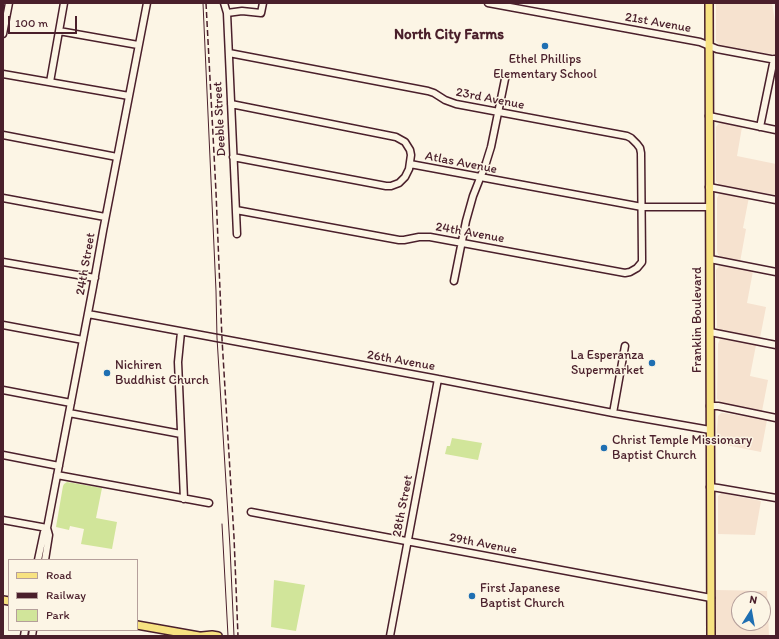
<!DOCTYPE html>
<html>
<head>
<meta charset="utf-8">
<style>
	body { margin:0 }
	#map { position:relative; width:779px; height:639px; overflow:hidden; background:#fcf5e5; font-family:Itim,sans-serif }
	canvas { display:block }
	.frame { position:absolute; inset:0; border:4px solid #4a1f2b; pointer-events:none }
	.legend { position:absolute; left:8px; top:559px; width:130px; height:72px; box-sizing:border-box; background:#fcf5e5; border:1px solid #b59f9b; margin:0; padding:5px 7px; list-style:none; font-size:12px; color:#4a1f2b }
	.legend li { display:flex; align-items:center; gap:8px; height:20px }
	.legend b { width:20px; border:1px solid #b59f9b }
	.north { position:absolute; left:731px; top:591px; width:40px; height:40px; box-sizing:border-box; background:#fcf5e5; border:1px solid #b59f9b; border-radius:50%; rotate:11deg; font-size:11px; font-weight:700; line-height:16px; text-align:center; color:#4a1f2b }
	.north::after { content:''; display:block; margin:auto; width:14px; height:18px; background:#1f6fb2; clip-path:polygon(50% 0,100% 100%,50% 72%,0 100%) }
	.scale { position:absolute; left:8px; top:16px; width:69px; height:18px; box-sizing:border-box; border:2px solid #4a1f2b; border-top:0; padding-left:5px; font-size:12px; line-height:14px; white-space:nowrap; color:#4a1f2b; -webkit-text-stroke:3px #fcf5e5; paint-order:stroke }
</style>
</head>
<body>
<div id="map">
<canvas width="779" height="639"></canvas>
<div class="frame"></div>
<ul class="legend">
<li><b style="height:5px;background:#f7e281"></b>Road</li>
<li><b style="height:5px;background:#4a1f2b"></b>Railway</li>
<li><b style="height:11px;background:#d1e59a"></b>Park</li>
</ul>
<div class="north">N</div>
<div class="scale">100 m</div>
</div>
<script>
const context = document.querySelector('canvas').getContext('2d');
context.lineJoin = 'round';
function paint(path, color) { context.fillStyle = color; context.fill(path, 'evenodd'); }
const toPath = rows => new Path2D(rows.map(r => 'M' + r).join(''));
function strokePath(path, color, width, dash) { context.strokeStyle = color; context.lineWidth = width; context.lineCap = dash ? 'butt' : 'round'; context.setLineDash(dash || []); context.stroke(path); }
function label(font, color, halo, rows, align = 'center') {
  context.font = font + ' Itim,sans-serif'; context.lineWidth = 3; context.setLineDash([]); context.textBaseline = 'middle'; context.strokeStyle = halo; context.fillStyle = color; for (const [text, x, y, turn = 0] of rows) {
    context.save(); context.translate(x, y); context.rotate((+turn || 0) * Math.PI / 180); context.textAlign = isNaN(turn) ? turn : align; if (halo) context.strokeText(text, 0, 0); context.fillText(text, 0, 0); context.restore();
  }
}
const built = toPath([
	[716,3,772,3,776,27,776,55,719,45,716,41],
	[722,122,742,127,737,156,776,164,776,195,719,185,716,181,716,127,719,123],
	[725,193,749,197,743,228,746,229,740,262,723,258,718,255,717,251,717,198,719,194],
	[722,265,753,271,747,303,766,307,760,338,721,330,717,328,716,270,719,266],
	[720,339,723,339,756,345,750,376,768,380,762,411,722,403,717,399,718,344],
	[721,413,724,413,767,420,761,452,716,443,718,416],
	[721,493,761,501,755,535,718,534,718,496],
	[716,590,767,591,769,636,716,636],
	[739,599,763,599,763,623,739,623]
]);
const green = toPath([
	[452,438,482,443,478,460,445,454,447,446,450,446],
	[67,482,102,488,96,518,117,522,112,549,81,544,84,529,70,526,69,530,56,527,63,486,64,484],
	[274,580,305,585,296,631,271,627]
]);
const minor = toPath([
	[224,3,227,13,237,234],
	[488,3,700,42,717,49,776,60],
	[227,13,242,11,261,13,263,3],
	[59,31,138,45],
	[3,34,9,3],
	[229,53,428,91,434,93,445,100,456,104,627,136,631,138,637,144,640,148,641,153,642,258,642,262,637,268,630,272,625,273,430,237,419,237,404,240,399,240,236,210],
	[3,74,129,96],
	[50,82,64,3],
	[231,104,396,137,405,142,410,150,411,155,409,169,405,177,399,183,391,186,386,186,233,157],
	[709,116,776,130],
	[760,127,774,59],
	[3,135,117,157],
	[410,164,642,207,709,207],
	[709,187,776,200],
	[3,198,105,217],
	[710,259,776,272],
	[3,262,95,278],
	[454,281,466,221,473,196,486,163,491,147,505,79],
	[88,314,438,379,613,413,710,430],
	[3,325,83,340],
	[181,332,178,362,184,499],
	[710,332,776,345],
	[3,390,71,403],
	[710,406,718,406,776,418],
	[69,413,181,434],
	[613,413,625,346],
	[3,455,59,466],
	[57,475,209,503],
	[710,487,718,488,776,498],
	[251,512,711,598],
	[3,520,47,528],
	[38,560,44,532,47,528],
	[45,560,49,535,47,528,93,287,103,231,147,3],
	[24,636,25,630],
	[32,636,33,630],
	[390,636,438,379]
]);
const major = toPath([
	[709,3,711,636],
	[3,600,9,601],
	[137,625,199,636],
	[202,636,212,635,218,636]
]);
const tram = toPath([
	[203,3,216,291,217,338,230,547,234,636],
	[222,524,228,636]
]);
const rail = toPath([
	[206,3,213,135,216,192,222,339,234,537,238,636]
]);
const markers = [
	[545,46,4,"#1f6fb2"],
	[652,363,4,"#1f6fb2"],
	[107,373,4,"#1f6fb2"],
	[604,448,4,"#1f6fb2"],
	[472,596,4,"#1f6fb2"]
];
const streetNames = [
	["21st Avenue",658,23,10],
	["23rd Avenue",490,99,11],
	["Deeble Street",220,119,-93],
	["Atlas Avenue",461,163,11],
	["24th Avenue",470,233,10],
	["24th Street",86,264,-80],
	["Franklin Boulevard",698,320,-90],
	["26th Avenue",401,361,10],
	["28th Street",403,506,-79],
	["29th Avenue",483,544,11]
];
const poiNames = [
	["Ethel Phillips",545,60,"center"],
	["Elementary School",545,75,"center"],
	["La Esperanza",644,356,"right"],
	["Supermarket",644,371,"right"],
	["Nichiren",115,366],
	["Buddhist Church",115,381],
	["Christ Temple Missionary",612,441],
	["Baptist Church",612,456],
	["First Japanese",480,589],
	["Baptist Church",480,604]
];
const quarterNames = [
	["North City Farms",449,35]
];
paint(built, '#f6e2cf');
paint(green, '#d1e59a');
strokePath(minor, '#4a1f2b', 9);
strokePath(major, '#4a1f2b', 10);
strokePath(minor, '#fcf5e5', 6);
strokePath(major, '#f7e281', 7);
strokePath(tram, '#4a1f2b', 1);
strokePath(rail, '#4a1f2b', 1.5, [6, 3]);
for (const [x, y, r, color] of markers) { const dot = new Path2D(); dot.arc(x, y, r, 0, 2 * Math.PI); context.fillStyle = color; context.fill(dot); strokePath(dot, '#fcf5e5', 1.5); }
label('13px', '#4a1f2b', '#fcf5e5', streetNames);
label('13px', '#4a1f2b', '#fcf5e5', poiNames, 'left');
label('bold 15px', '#4a1f2b', '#fcf5e5', quarterNames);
</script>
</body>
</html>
